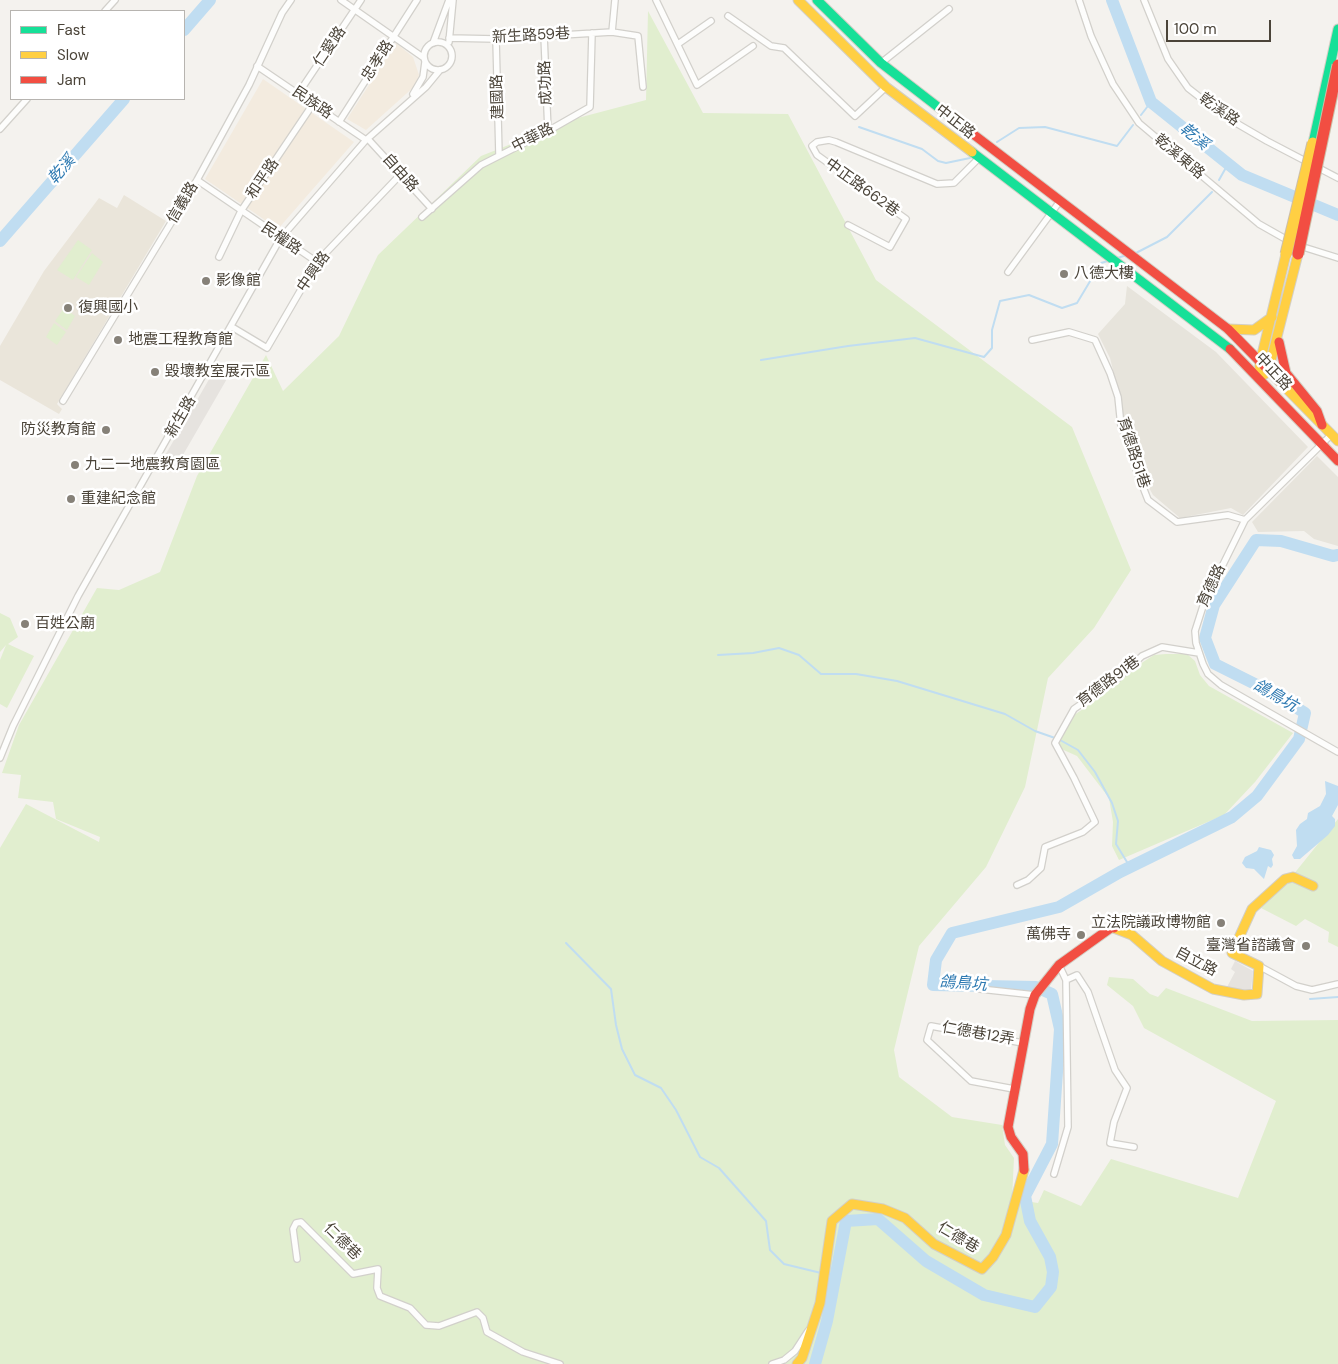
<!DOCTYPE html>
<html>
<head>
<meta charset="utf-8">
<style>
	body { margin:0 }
	#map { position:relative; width:1338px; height:1364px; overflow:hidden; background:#f4f2ee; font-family:"DM Sans",sans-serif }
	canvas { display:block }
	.legend { position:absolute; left:10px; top:10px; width:175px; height:90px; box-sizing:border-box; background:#fff; border:1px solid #b7b4b0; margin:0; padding:6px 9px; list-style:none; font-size:15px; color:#4b4439 }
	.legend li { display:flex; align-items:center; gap:10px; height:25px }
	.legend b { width:25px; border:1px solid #b7b4b0 }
	.scale { position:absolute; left:1166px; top:20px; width:105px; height:22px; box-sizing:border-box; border:2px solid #4b4439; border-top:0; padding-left:6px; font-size:15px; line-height:18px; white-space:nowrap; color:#4b4439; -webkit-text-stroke:4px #fff; paint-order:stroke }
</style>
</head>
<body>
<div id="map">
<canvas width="1338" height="1364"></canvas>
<ul class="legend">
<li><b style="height:6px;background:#16e098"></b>Fast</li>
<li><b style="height:6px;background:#ffcf43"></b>Slow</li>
<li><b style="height:6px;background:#f24e42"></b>Jam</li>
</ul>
<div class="scale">100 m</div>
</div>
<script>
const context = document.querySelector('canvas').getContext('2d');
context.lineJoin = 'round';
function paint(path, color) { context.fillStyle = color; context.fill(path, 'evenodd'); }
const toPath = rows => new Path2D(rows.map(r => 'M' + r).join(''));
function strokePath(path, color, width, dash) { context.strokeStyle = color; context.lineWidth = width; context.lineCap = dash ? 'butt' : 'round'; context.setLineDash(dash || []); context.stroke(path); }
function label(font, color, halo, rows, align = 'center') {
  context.font = font + ' "DM Sans","Noto Sans TC",sans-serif'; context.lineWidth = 5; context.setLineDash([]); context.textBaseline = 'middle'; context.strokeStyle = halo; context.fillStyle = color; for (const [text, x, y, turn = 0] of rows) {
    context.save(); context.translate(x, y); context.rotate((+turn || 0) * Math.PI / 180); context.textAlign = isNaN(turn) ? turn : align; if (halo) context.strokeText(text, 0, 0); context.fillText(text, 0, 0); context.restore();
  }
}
const residential = toPath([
	[1127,286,1216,352,1308,447,1243,515,1231,508,1180,518,1153,495,1138,468,1133,445,1123,425,1122,406,1110,358,1098,334,1125,304],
	[1317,456,1338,477,1338,546,1314,539,1304,531,1258,532,1252,522]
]);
const commercial = toPath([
	[396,43,413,57,419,75,416,85,366,130,347,119],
	[263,79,354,142,278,229,205,179]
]);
const education = toPath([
	[124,195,166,221,57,404,62,409,59,414,0,380,0,346,44,271,99,198,117,208]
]);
const green = toPath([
	[648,11,703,113,788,114,876,280,1072,427,1131,570,1094,628,1048,678,1025,787,986,867,919,946,894,1050,899,1077,952,1117,1002,1125,1005,1145,1014,1158,1012,1199,1038,1203,1044,1190,1081,1206,1111,1159,1238,1198,1276,1101,1144,1028,1133,1006,1107,985,1109,977,1133,979,1150,994,1158,997,1166,988,1252,1021,1338,1020,1338,1364,0,1364,0,848,26,804,99,842,100,837,56,819,53,802,18,798,21,775,2,773,19,725,97,588,119,590,160,572,197,476,266,355,283,391,339,336,378,255,481,156,574,119,646,100],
	[78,240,92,250,73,280,57,270],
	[92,253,103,262,89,285,76,277],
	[64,308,75,316,67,330,55,321],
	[54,323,66,332,57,345,46,337],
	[0,613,10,618,18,637,8,644,34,656,7,708,0,704,0,660,6,645,0,652],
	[1166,654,1187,654,1195,661,1200,675,1209,686,1293,733,1255,782,1224,815,1119,860,1112,846,1113,822,1109,798,1077,756,1057,747,1074,715,1095,701,1143,662,1154,655],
	[1338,819,1338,947,1328,942,1329,932,1305,919,1296,926,1261,908,1293,875]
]);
const parking = toPath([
	[215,369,228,377,176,467,163,459],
	[1235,961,1253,971,1251,990,1248,993,1227,987,1235,972,1231,969]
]);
const water = toPath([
	[1325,781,1338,786,1338,805,1332,816,1335,819,1335,826,1328,835,1300,859,1294,859,1292,855,1297,846,1296,830,1300,824,1307,819,1308,813,1320,806,1326,794],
	[1259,847,1271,850,1274,855,1272,859,1273,865,1271,868,1268,866,1264,879,1254,869,1246,868,1242,863,1245,857,1257,851]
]);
const stream = toPath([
	[1141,115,1151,102],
	[859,127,922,149,938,161,946,163,970,158],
	[997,142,1019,128,1045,127,1117,146,1133,125],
	[1219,180,1228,164],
	[1134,254,1167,237,1212,192],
	[1117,258,1127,255],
	[761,360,848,346,915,338,984,357,992,348,992,330,1000,301,1029,295,1062,308,1077,303,1101,263,1108,261],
	[718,655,753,653,779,648,799,655,821,674,856,674,897,681,1005,714,1035,731,1055,738],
	[1060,740,1078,750,1095,772,1112,803,1118,821,1116,844,1130,867],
	[566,943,611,989,616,1025,622,1049,635,1075,661,1088,676,1110,700,1157,719,1168,766,1221,770,1250,784,1264,821,1273],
	[1310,999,1338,997],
	[828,1274,836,1276]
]);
const river = toPath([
	[1112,0,1151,102,1242,175,1338,215],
	[184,30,210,0],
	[0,241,124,99],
	[815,1364,827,1321,846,1221,878,1219,926,1261,984,1295,1035,1307,1051,1287,1053,1272,1050,1257,1030,1221,1025,1196,1052,1144,1060,1029,1052,994,1036,987,933,985,936,960,952,933,1059,907,1120,872,1232,817,1257,796,1299,739,1305,713,1273,693,1215,664,1205,638,1214,605,1256,540,1281,541,1333,556,1338,555]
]);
const street = toPath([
	[341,0,424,58],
	[656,0,697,85,753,46],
	[1079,0,1091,36,1113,84,1139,123,1259,224,1289,241],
	[1144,0,1168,59,1188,88,1224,116,1267,141,1338,178],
	[105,11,115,0],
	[728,16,771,46,784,48,855,116,886,87],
	[612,32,615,0],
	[544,35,548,131],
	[449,38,496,39,612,32,638,36,643,87],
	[496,39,499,155],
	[449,42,453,0],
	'424 56a14 14 0 1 1 28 0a14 14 0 1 1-28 0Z',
	[433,43,449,0],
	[678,44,711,21],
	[881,63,949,9],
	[257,66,366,140],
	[298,94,361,0],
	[413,94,423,77,425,62],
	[339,122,417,0],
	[0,129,27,99],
	[368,139,432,209],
	[197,180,317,262],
	[422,217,481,165,548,131,590,107,592,33],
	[848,225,890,247,906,219,817,155,812,146,817,142,829,140,836,142,937,184,954,183,978,159],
	[1300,246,1338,258],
	[219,257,241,211,313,104],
	[1008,272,1060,201],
	[232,327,267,348,317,262,401,174],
	[1032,340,1069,332,1095,340,1110,373,1118,397,1121,426,1130,446,1136,469,1148,500,1177,522,1228,515,1245,520],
	[63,401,197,180,249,85,282,13,291,0],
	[1331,435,1245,520,1204,603,1195,631,1196,643,1203,664,1208,674,1221,685,1338,752],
	[0,758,13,726,78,596,280,239,366,140,426,87,440,70],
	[1017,885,1028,880,1041,868,1045,847,1083,832,1095,822,1074,778,1055,743,1074,709,1117,679,1142,656,1162,647,1199,653],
	[1059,965,1066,980,1077,975,1088,992,1115,1070,1127,1088,1114,1122,1110,1143,1134,1147],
	[1259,966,1296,986,1312,990,1338,984],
	[980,989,1035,995],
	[1014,1089,971,1081,927,1040,931,1026,1023,1043],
	[1054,1174,1068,1127,1066,980],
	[297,1259,293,1229,296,1223,301,1222,353,1274,378,1269,377,1288,380,1296,410,1308,426,1325,439,1326,477,1312,483,1318,487,1332,523,1352,560,1364],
	[772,1364,784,1360,795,1351,808,1331]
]);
const fast = toPath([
	[817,0,881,63,969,131],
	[1313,143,1338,29],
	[972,152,1230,349]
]);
const slow = toPath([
	[798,0,886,87,972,152],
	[1228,329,1254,330,1272,317],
	[1259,378,1268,372,1298,254],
	[1259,378,1260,363,1286,254],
	[1279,381,1338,441],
	[1114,928,1132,935,1162,961,1213,989,1244,995,1257,994,1259,966,1232,953,1252,909,1285,879,1293,877,1313,886],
	[797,1364,802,1358,820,1303,832,1221,852,1204,883,1209,905,1218,934,1244,982,1269,993,1257,1006,1235,1024,1170]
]);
const jam = toPath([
	[969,131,1228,329,1279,381],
	[1279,342,1286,373,1317,411,1322,425],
	[1230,349,1338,461],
	[1024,1170,1023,1154,1011,1137,1008,1127,1030,1009,1035,995,1059,965,1112,927,1114,928]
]);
const slowBridge = toPath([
	[1286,254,1313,143]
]);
const jamBridge = toPath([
	[1298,254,1338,65]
]);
const markers = [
	[1064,274,5,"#868178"],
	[206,281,5,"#868178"],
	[68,308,5,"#868178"],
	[118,340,5,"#868178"],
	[155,372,5,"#868178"],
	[106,430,5,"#868178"],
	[75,465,5,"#868178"],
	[71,499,5,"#868178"],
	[25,624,5,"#868178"],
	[1221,923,5,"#868178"],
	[1081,935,5,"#868178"],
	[1306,946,5,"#868178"]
];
const streetNames = [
	["新生路59巷",531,36,-3],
	["仁愛路",330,47,-56],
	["忠孝路",378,61,-57],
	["成功路",546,83,-92],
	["建國路",498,97,-92],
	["民族路",312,103,34],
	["乾溪路",1219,110,35],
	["中正路",955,122,38],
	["中華路",533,138,-27],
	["乾溪東路",1179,157,40],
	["自由路",400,173,48],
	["和平路",263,179,-56],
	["中正路662巷",862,188,36],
	["信義路",183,203,-59],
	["民權路",281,239,34],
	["中興路",314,272,-55],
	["中正路",1273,372,47],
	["新生路",181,417,-60],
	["育德路51巷",1133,453,72],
	["育德路",1212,586,-65],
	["育德路91巷",1109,682,-37],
	["自立路",1196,962,28],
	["仁德巷12弄",978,1034,10],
	["仁德巷",958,1238,31],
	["仁德巷",342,1242,45]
];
const poiNames = [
	["八德大樓",1074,274],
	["影像館",216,281],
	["復興國小",78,308],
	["地震工程教育館",128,340],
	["毀壞教室展示區",165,372],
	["防災教育館",96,430,"right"],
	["九二一地震教育園區",85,465],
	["重建紀念館",81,499],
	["百姓公廟",35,624],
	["立法院議政博物館",1211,923,"right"],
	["萬佛寺",1071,935,"right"],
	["臺灣省諮議會",1296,946,"right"]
];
const waterNames = [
	["乾溪",1194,137,39],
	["乾溪",62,170,-49],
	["鴿鳥坑",1275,696,30],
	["鴿鳥坑",963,984,4]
];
paint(residential, '#e7e4dc');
paint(commercial, '#f3ebdf');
paint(education, '#eae5da');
paint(green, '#e1eecf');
paint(parking, '#e6e3df');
paint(water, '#c0ddf1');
strokePath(stream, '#c0ddf1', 2);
strokePath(river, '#c0ddf1', 12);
strokePath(street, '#d2d0cb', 8);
strokePath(fast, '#d3cfc5', 11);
strokePath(slow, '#d3cfc5', 11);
strokePath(jam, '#d3cfc5', 11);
strokePath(street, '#fdfdfc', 5.5);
strokePath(fast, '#16e098', 9);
strokePath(slow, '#ffcf43', 9);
strokePath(jam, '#f24e42', 9);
strokePath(slowBridge, '#ccbfa9', 13, []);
strokePath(jamBridge, '#ccbfa9', 13, []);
strokePath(slowBridge, '#ffcf43', 11);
strokePath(jamBridge, '#f24e42', 11);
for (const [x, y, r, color] of markers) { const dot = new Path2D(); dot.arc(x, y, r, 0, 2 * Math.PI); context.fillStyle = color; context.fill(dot); strokePath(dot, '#fff', 2); }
label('15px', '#4b4439', '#fff', streetNames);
label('15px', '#4b4439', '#fff', poiNames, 'left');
label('italic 16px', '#2e7ab2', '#fff', waterNames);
</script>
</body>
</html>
